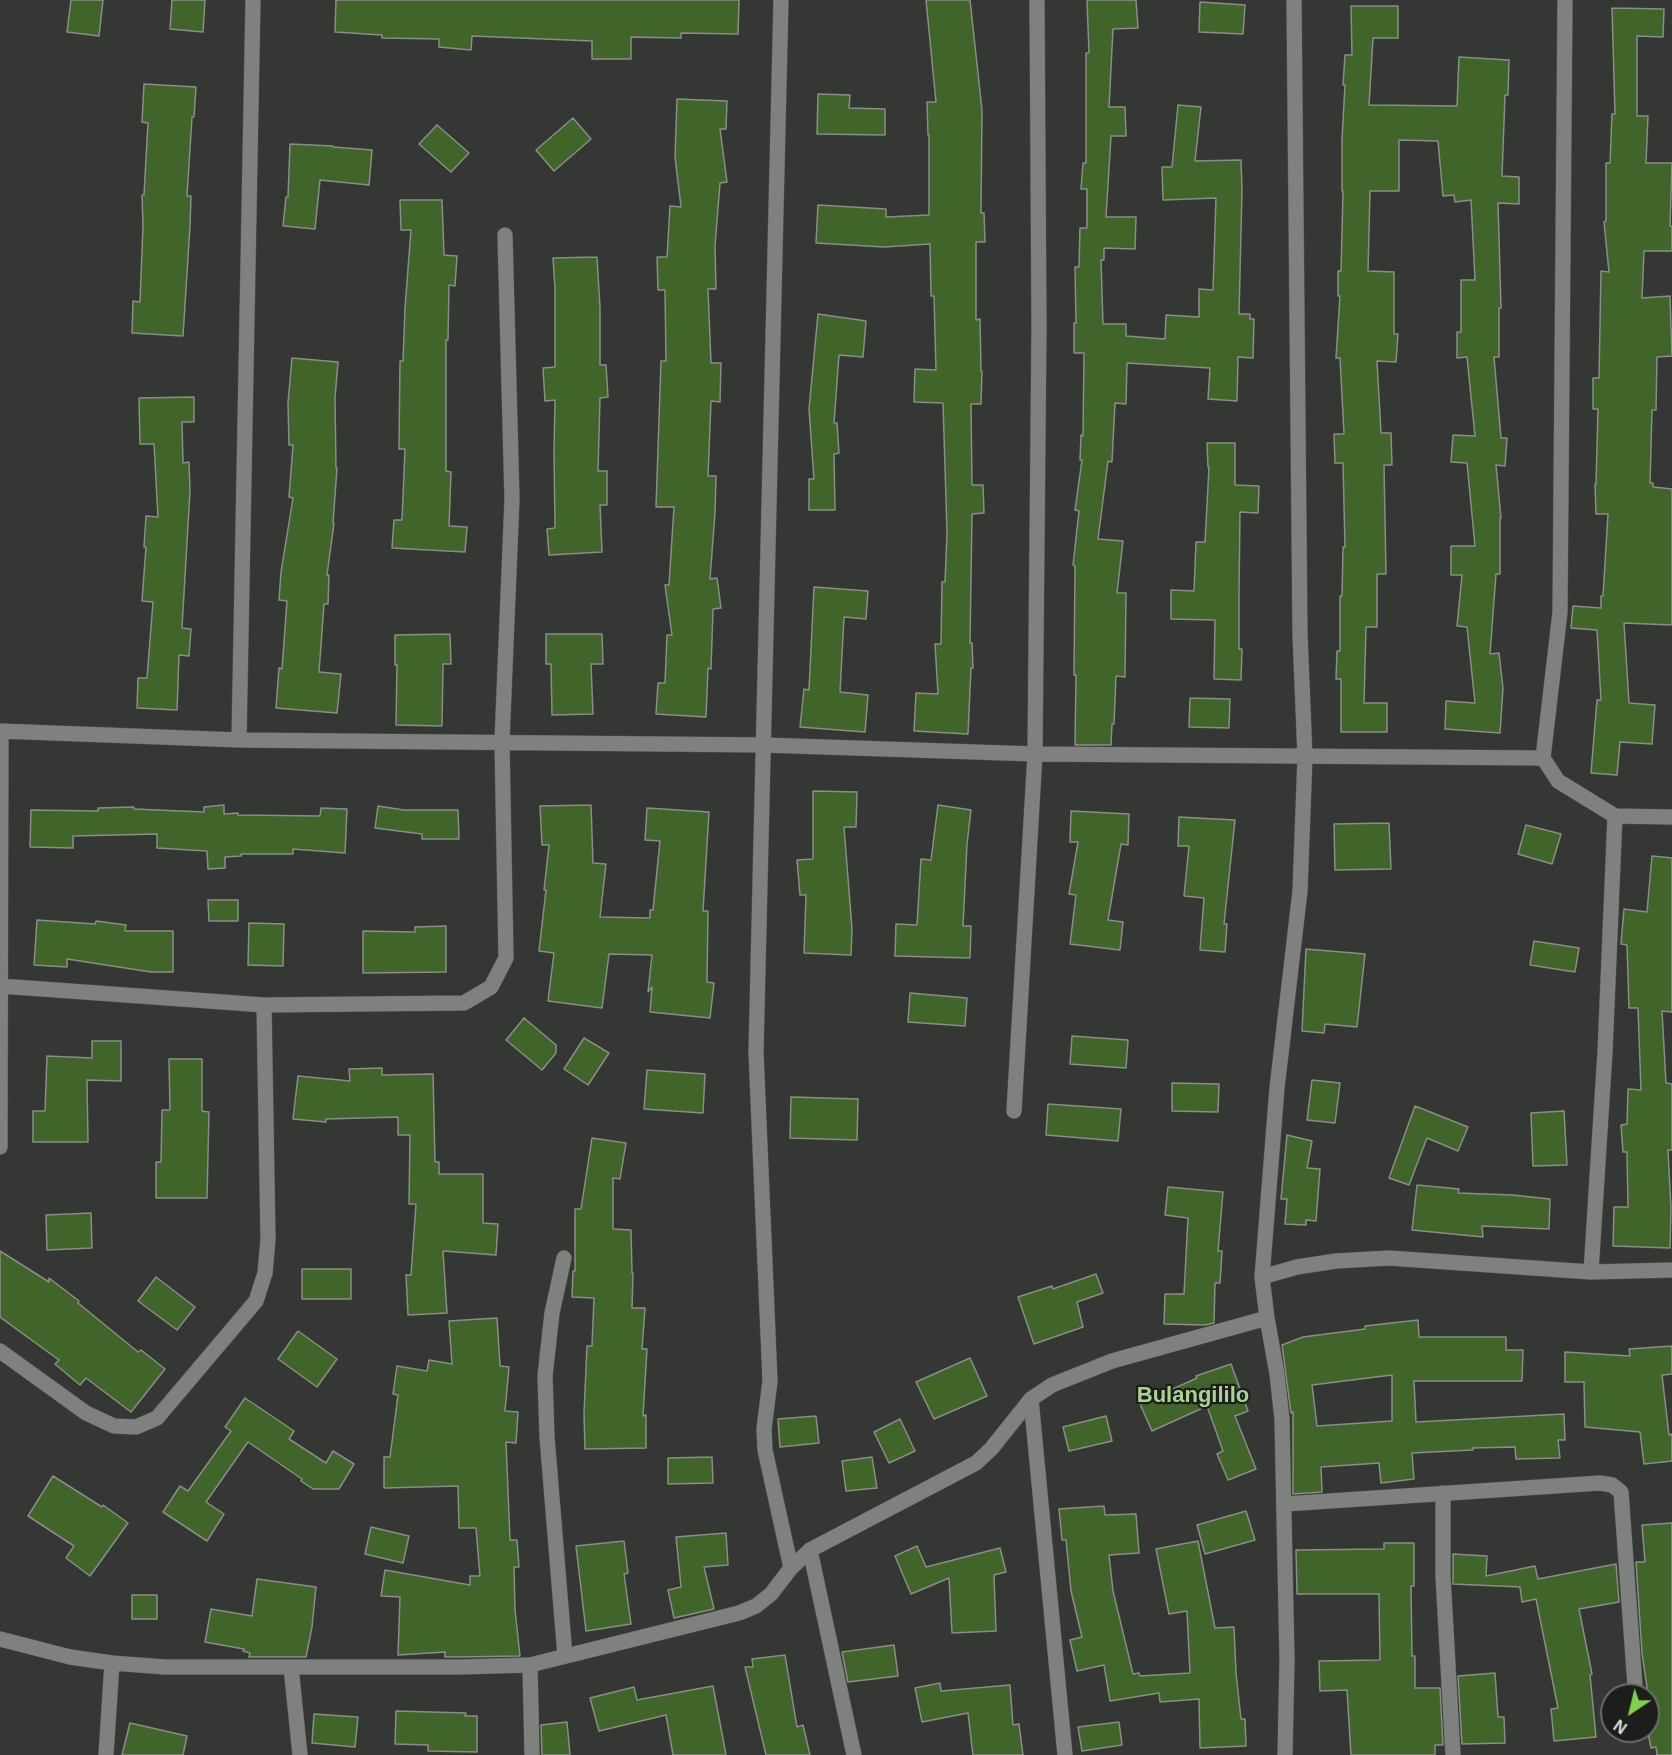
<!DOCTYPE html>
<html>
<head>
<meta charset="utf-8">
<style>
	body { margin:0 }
	#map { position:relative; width:1672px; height:1755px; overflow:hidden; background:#343733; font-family:Arial,sans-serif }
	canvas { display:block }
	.north { position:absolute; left:1600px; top:1683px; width:60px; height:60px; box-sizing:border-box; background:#1c1e1c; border:2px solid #6b6d6b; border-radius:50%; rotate:215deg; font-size:16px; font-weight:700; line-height:24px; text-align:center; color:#e1e3e1 }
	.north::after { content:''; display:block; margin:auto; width:21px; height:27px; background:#83d04e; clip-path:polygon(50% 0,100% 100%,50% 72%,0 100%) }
</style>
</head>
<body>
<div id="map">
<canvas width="1672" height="1755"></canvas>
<div class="north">N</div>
</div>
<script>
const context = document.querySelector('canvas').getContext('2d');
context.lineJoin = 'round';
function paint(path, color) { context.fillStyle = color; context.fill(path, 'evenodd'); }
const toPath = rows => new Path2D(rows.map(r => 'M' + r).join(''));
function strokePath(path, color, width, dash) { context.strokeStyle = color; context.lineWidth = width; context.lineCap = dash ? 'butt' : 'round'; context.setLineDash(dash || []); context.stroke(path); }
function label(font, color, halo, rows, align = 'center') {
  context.font = font + ' Arial,sans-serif'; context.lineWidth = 4.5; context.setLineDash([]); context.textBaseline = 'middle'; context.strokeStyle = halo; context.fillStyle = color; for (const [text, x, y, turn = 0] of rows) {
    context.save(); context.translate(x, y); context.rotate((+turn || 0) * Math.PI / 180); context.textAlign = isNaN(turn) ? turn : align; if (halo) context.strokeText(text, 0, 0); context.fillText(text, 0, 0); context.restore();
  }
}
const building = toPath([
	[71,0,103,0,99,36,67,32,71,0],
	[172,0,205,0,203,32,170,29,172,0],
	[336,0,739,0,738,34,681,33,681,38,631,37,631,59,592,59,592,41,472,36,471,50,439,47,439,39,382,38,382,35,335,32,336,0],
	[926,0,970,0,982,110,981,213,984,213,985,242,976,242,976,320,980,319,981,371,982,371,981,404,971,404,972,485,983,485,984,513,972,514,970,643,972,643,973,668,971,668,968,734,914,731,916,693,938,694,935,644,941,644,942,582,945,582,947,533,943,403,914,402,915,369,936,370,934,296,931,296,930,244,884,247,816,243,818,205,886,209,886,217,929,215,929,135,928,135,927,102,936,102,926,0],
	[1087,0,1136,0,1138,28,1113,29,1109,107,1125,107,1126,136,1111,136,1106,217,1136,217,1135,249,1104,248,1104,260,1101,260,1103,324,1126,324,1126,336,1165,339,1166,315,1199,317,1199,289,1213,290,1216,198,1163,200,1162,167,1172,167,1178,105,1201,107,1195,161,1241,160,1242,190,1239,314,1250,314,1250,319,1254,319,1253,358,1238,357,1237,401,1208,399,1210,368,1127,363,1126,404,1115,403,1112,462,1108,461,1098,539,1123,541,1117,593,1126,593,1125,677,1116,676,1114,724,1112,724,1111,745,1075,745,1076,675,1074,675,1075,566,1073,565,1079,511,1075,510,1082,460,1080,460,1081,435,1083,436,1084,353,1074,353,1074,323,1076,323,1075,267,1079,267,1080,228,1087,228,1087,189,1081,189,1083,163,1086,163,1086,53,1089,53,1087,0],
	[1200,2,1245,5,1243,34,1199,32,1200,2],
	[1351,6,1398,6,1398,38,1373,38,1369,105,1457,106,1459,57,1509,60,1508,95,1505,95,1502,176,1519,177,1519,204,1498,203,1501,308,1499,308,1499,357,1494,357,1501,438,1507,438,1505,466,1496,465,1501,518,1500,518,1500,574,1496,574,1490,654,1499,653,1503,688,1500,733,1445,729,1446,701,1475,703,1467,627,1457,626,1462,575,1451,575,1451,546,1475,546,1467,463,1451,462,1453,435,1475,436,1467,357,1457,358,1457,332,1461,332,1461,280,1475,280,1471,200,1455,202,1454,195,1443,196,1438,141,1399,140,1399,191,1370,191,1368,271,1394,272,1394,334,1398,334,1396,362,1377,361,1381,433,1391,433,1392,465,1384,465,1386,574,1377,574,1377,627,1366,627,1364,703,1387,703,1387,732,1341,732,1341,679,1336,679,1337,651,1340,651,1340,596,1342,596,1343,547,1345,547,1343,463,1335,463,1334,434,1344,434,1340,358,1336,358,1340,296,1338,296,1338,271,1341,271,1343,191,1342,191,1342,139,1345,85,1343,85,1345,55,1352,55,1351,6],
	[1612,8,1664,9,1663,37,1637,36,1637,116,1648,116,1646,163,1672,163,1670,226,1672,226,1672,251,1644,251,1642,298,1670,296,1672,356,1657,357,1656,410,1652,410,1650,483,1653,483,1653,487,1672,489,1672,625,1624,623,1629,703,1655,705,1652,744,1620,742,1617,775,1591,773,1597,700,1601,700,1597,630,1571,628,1573,606,1601,608,1601,596,1603,596,1608,514,1596,514,1595,484,1596,484,1598,409,1593,409,1593,378,1599,378,1601,271,1609,272,1604,222,1606,221,1606,163,1610,163,1612,114,1615,114,1612,8],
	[144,84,196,87,194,117,192,117,187,196,191,196,190,226,183,336,132,333,133,301,140,302,143,225,142,195,144,195,148,123,142,122,144,84],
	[818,94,850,95,849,108,885,109,885,135,817,134,818,94],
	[677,99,727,101,726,129,720,129,727,182,720,183,715,246,716,289,708,289,711,363,721,363,720,402,711,401,708,476,716,476,715,513,710,579,717,578,721,608,713,609,711,669,708,668,706,717,656,714,658,683,665,683,667,635,672,635,665,585,669,585,674,507,656,507,661,361,666,361,665,290,658,290,657,257,667,257,670,206,681,207,675,157,677,99],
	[573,118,591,139,554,171,536,150,573,118],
	[437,125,469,153,451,172,419,144,437,125],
	[290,144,333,146,333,147,372,150,369,185,320,180,315,229,283,226,286,197,288,197,290,144],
	[400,200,442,200,444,255,457,256,455,286,449,285,448,340,446,340,446,471,451,472,449,526,467,527,465,552,392,548,394,520,402,520,405,449,399,449,400,361,403,361,405,308,411,230,401,230,400,200],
	[597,257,600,308,600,365,606,365,608,397,600,398,598,471,607,471,607,505,600,505,602,552,549,555,547,529,555,528,554,451,555,400,545,401,543,368,555,367,555,288,553,258,597,257],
	[818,314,866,321,863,357,839,355,834,423,837,423,839,453,834,454,835,510,809,510,809,479,814,479,809,409,818,314],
	[292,358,338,362,335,398,336,468,337,468,333,523,334,523,327,575,329,575,328,604,324,604,319,672,341,674,337,713,276,708,279,668,282,669,287,601,279,600,281,572,293,498,289,497,293,445,289,445,288,403,292,358],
	[194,397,194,422,182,422,183,463,189,462,190,491,182,628,191,629,189,656,179,655,177,710,137,708,138,678,147,678,153,602,142,601,146,547,144,547,146,516,158,517,154,444,140,444,139,398,194,397],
	[1207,443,1235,443,1235,485,1259,486,1258,513,1240,512,1239,592,1239,649,1242,649,1241,680,1214,679,1215,620,1171,619,1171,590,1194,591,1196,542,1205,542,1209,467,1208,467,1207,443],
	[814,587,868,591,866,619,844,617,840,692,868,695,865,732,800,727,804,689,809,690,814,587],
	[450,634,451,664,443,664,442,726,396,725,397,665,395,665,395,635,450,634],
	[546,634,602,634,603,664,591,664,593,714,552,715,551,664,546,664,546,634],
	[1190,698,1230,699,1229,728,1189,727,1190,698],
	[813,791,857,792,856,827,844,827,852,929,851,955,804,953,806,895,800,895,797,860,813,859,813,791],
	[224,805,224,814,238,813,238,815,320,816,321,808,347,809,345,853,293,849,293,854,241,854,241,856,225,857,225,868,208,869,207,851,157,848,157,834,73,836,73,848,30,847,31,810,98,811,98,808,134,807,134,809,204,812,204,807,224,805],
	[591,805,593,863,606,864,600,917,650,918,650,910,653,910,660,841,645,840,647,808,709,812,703,911,708,911,707,982,714,983,710,1018,650,1012,652,987,648,992,652,955,609,954,602,1008,548,1001,554,953,539,951,546,890,544,890,549,845,542,845,540,806,591,805],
	[938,805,971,810,967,844,963,926,971,926,970,958,895,956,896,924,917,925,921,859,931,860,938,805],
	[378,806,404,810,458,810,459,839,422,839,422,834,375,828,378,806],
	[1071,811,1129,814,1128,845,1121,844,1108,920,1123,922,1120,950,1070,944,1076,895,1069,894,1078,842,1070,842,1071,811],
	[1179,817,1235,820,1224,924,1227,924,1225,952,1200,950,1204,898,1184,896,1189,846,1178,846,1179,817],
	[1389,823,1391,869,1335,870,1334,824,1389,823],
	[1526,825,1561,834,1552,864,1518,854,1526,825],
	[1652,856,1672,858,1672,1012,1662,1011,1666,1083,1672,1084,1672,1150,1668,1150,1671,1208,1670,1248,1613,1246,1614,1207,1628,1207,1627,1152,1623,1152,1621,1125,1627,1124,1628,1089,1641,1090,1638,1008,1629,1008,1627,945,1621,944,1624,909,1647,912,1652,856],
	[208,900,238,900,238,921,209,921,208,900],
	[37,920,95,924,96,921,126,925,125,931,173,931,173,972,151,972,67,959,67,967,34,965,37,920],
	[249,923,284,924,283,966,248,965,249,923],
	[446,926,446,972,363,973,363,931,415,932,415,927,446,926],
	[1534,941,1579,948,1575,972,1530,965,1534,941],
	[1306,949,1365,954,1357,1027,1325,1024,1324,1033,1302,1031,1306,949],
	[910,993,967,998,965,1026,908,1022,910,993],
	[524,1018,556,1045,556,1053,542,1070,506,1040,524,1018],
	[1072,1036,1128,1040,1126,1068,1070,1064,1072,1036],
	[584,1038,609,1053,588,1085,564,1069,584,1038],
	[92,1041,121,1041,121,1081,87,1080,88,1142,33,1142,33,1111,45,1111,47,1056,92,1058,92,1041],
	[169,1059,202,1059,202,1111,209,1112,207,1198,156,1198,156,1162,161,1162,162,1110,170,1110,169,1059],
	[382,1068,382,1075,433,1074,435,1162,439,1162,439,1174,483,1174,483,1223,498,1224,496,1255,443,1251,447,1313,408,1315,406,1275,411,1275,416,1204,409,1204,410,1135,398,1135,398,1117,326,1119,326,1122,293,1119,298,1076,350,1081,349,1069,382,1068],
	[647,1070,705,1074,703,1113,644,1109,647,1070],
	[1312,1080,1340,1083,1335,1123,1307,1120,1312,1080],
	[1172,1083,1219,1084,1218,1112,1172,1111,1172,1083],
	[791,1097,858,1099,857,1140,790,1138,791,1097],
	[1048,1104,1121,1109,1118,1141,1046,1135,1048,1104],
	[1415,1106,1468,1127,1458,1151,1427,1138,1409,1185,1389,1178,1415,1106],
	[1564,1111,1567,1165,1533,1166,1531,1113,1564,1111],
	[1287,1135,1312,1141,1307,1168,1320,1169,1316,1221,1306,1220,1306,1225,1285,1224,1287,1199,1281,1199,1287,1135],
	[592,1138,626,1143,620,1179,613,1178,613,1229,631,1230,632,1273,633,1273,632,1308,645,1308,642,1349,647,1349,643,1416,646,1415,646,1448,585,1449,584,1414,587,1346,592,1346,594,1298,572,1297,573,1271,575,1271,575,1209,581,1209,592,1138],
	[1417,1185,1459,1189,1458,1193,1512,1195,1550,1199,1549,1229,1482,1226,1483,1237,1412,1230,1417,1185],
	[1168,1187,1223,1192,1218,1251,1222,1251,1220,1283,1215,1283,1214,1323,1205,1325,1164,1324,1165,1294,1184,1294,1188,1218,1165,1215,1168,1187],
	[91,1213,92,1248,47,1250,46,1215,91,1213],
	[0,1251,49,1282,49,1278,79,1301,78,1303,138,1352,141,1350,165,1369,131,1412,86,1378,80,1385,55,1364,59,1360,0,1317,0,1251],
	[302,1269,351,1269,351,1299,302,1299,302,1269],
	[1096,1274,1103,1293,1077,1302,1083,1327,1034,1344,1018,1297,1052,1286,1053,1289,1096,1274],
	[156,1277,195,1307,177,1330,138,1301,156,1277],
	[497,1318,500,1366,509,1367,505,1411,518,1412,516,1443,506,1442,510,1540,517,1540,519,1567,514,1567,515,1610,520,1656,456,1657,445,1657,445,1652,398,1655,400,1597,381,1596,385,1570,470,1585,470,1576,480,1576,476,1528,459,1528,458,1486,384,1488,384,1457,390,1457,398,1395,393,1394,397,1366,427,1371,429,1360,452,1364,449,1321,497,1318],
	[1418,1320,1419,1337,1506,1337,1506,1350,1523,1350,1522,1381,1414,1381,1416,1422,1564,1414,1565,1440,1558,1440,1560,1458,1516,1459,1515,1447,1472,1448,1473,1450,1412,1453,1414,1479,1381,1483,1379,1463,1321,1467,1322,1492,1293,1494,1293,1412,1291,1413,1282,1345,1303,1337,1365,1329,1365,1326,1418,1320],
	[1392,1375,1392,1421,1317,1426,1312,1385,1392,1375],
	[298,1331,337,1359,317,1387,278,1359,298,1331],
	[1672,1346,1672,1374,1662,1375,1669,1435,1672,1434,1672,1461,1644,1464,1640,1432,1585,1427,1584,1382,1565,1382,1565,1352,1630,1356,1629,1349,1672,1346],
	[970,1358,987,1396,934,1419,916,1382,970,1358],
	[1231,1364,1248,1411,1235,1416,1256,1469,1228,1480,1217,1454,1223,1451,1207,1406,1152,1431,1140,1404,1197,1378,1196,1376,1231,1364],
	[245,1398,294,1431,289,1439,326,1463,333,1451,354,1464,339,1489,313,1489,301,1481,302,1479,248,1442,206,1502,224,1514,207,1541,163,1512,180,1486,188,1491,231,1431,225,1427,245,1398],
	[816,1416,819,1443,780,1447,778,1419,816,1416],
	[1106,1416,1112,1441,1069,1451,1063,1427,1106,1416],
	[900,1419,915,1451,889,1463,874,1432,900,1419],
	[712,1457,713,1483,668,1484,668,1458,712,1457],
	[872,1457,877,1488,846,1491,842,1461,872,1457],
	[53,1476,102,1507,103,1505,128,1523,90,1576,66,1558,74,1546,28,1516,53,1476],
	[1104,1506,1105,1515,1136,1514,1139,1553,1109,1555,1113,1591,1133,1674,1139,1673,1140,1676,1190,1673,1187,1611,1169,1614,1156,1549,1198,1541,1215,1628,1234,1627,1236,1673,1241,1719,1245,1719,1246,1746,1200,1748,1199,1699,1160,1702,1159,1693,1110,1701,1104,1665,1077,1671,1070,1640,1082,1637,1071,1591,1066,1540,1062,1540,1059,1509,1104,1506],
	[1246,1511,1255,1540,1205,1554,1197,1525,1246,1511],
	[1672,1523,1672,1755,1657,1755,1656,1747,1651,1748,1648,1732,1648,1723,1652,1722,1642,1653,1636,1562,1645,1562,1642,1525,1672,1523],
	[371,1527,409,1536,403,1563,365,1554,371,1527],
	[726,1533,728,1565,704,1567,714,1609,674,1618,668,1590,681,1587,676,1537,726,1533],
	[624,1541,628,1573,624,1574,631,1624,586,1631,576,1546,624,1541],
	[1384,1543,1414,1543,1414,1586,1411,1586,1412,1656,1415,1656,1415,1688,1440,1688,1443,1745,1435,1745,1435,1755,1351,1755,1347,1690,1320,1691,1319,1661,1380,1660,1379,1594,1297,1594,1296,1550,1384,1549,1384,1543],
	[917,1546,926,1567,1000,1548,1006,1572,994,1575,996,1631,952,1633,949,1578,911,1594,895,1556,917,1546],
	[1453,1554,1487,1556,1486,1576,1535,1566,1538,1579,1616,1564,1619,1602,1579,1609,1592,1674,1590,1675,1596,1737,1554,1741,1551,1709,1558,1708,1536,1599,1522,1602,1520,1587,1453,1584,1453,1554],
	[257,1579,316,1587,312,1627,306,1657,249,1657,250,1653,243,1651,244,1649,205,1642,211,1609,252,1616,257,1579],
	[132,1595,157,1595,157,1619,132,1619,132,1595],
	[894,1645,898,1676,848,1682,842,1652,894,1645],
	[785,1655,797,1727,803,1725,810,1755,766,1755,745,1667,753,1667,752,1659,785,1655],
	[1495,1673,1498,1717,1504,1717,1505,1743,1462,1744,1458,1676,1495,1673],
	[940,1683,941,1691,1010,1685,1013,1725,1019,1724,1023,1755,973,1755,968,1713,922,1722,915,1688,940,1683],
	[713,1686,726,1755,673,1755,666,1715,599,1731,590,1698,634,1687,637,1700,713,1686],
	[396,1711,466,1713,465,1716,477,1716,477,1752,428,1751,428,1745,395,1744,396,1711],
	[314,1714,358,1717,355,1747,312,1743,314,1714],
	[567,1722,570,1755,542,1755,541,1725,567,1722],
	[1119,1722,1122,1745,1082,1751,1078,1727,1119,1722],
	[130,1723,187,1736,183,1755,122,1755,130,1723]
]);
const minor = toPath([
	[781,0,756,1052,770,1381,764,1429,765,1450,791,1568],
	[1565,0,1560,612,1543,758,1558,781,1615,816,1672,817],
	[0,731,239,740,764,745,1035,754,1543,758],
	[239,740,253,0],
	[0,986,264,1005,464,1003,491,987,506,958,502,741,512,499,505,235],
	[1014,1111,1035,754,1039,327,1037,0],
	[0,1147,1,732],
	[564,1258,552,1313,545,1376,547,1437,565,1656],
	[1591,1272,1605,1052,1615,816],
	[1262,1277,1277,1088,1300,891,1305,757,1300,634,1294,0],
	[1267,1318,1277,1374,1282,1419,1287,1660,1285,1755],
	[0,1351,86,1413,114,1426,136,1427,157,1418,256,1301,265,1273,268,1239,264,1005],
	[1031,1399,1065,1755],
	[1443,1493,1443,1576,1453,1755],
	[1285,1504,1600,1483,1612,1485,1621,1492,1635,1686],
	[810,1550,854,1755],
	[0,1639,70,1657,112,1663,165,1667,460,1667,530,1665,739,1613,756,1606,771,1594,791,1568,810,1550,976,1463,991,1449,1031,1399,1052,1385,1112,1361,1267,1318,1262,1277,1297,1267,1336,1261,1389,1258,1591,1272,1672,1270],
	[530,1665,532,1755],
	[291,1667,300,1755],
	[106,1755,112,1663]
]);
const districtNames = [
	["Bulangililo",1193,1396]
];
paint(building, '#406429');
strokePath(building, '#8b8d89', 1.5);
strokePath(minor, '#50534f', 16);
strokePath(minor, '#7f817f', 15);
label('bold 22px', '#a9d391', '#1c1e1c', districtNames);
</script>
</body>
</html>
